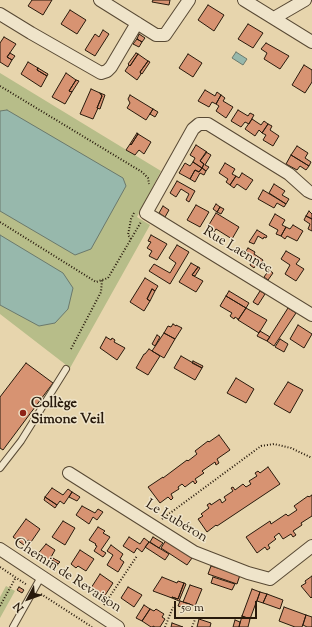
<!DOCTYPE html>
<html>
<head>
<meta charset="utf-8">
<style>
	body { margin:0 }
	#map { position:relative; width:312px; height:627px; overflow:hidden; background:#e7d5ad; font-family:"Sorts Mill Goudy",serif }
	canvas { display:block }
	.north { position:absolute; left:8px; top:579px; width:40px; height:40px; -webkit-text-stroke:3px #efe4ca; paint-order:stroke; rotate:229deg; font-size:11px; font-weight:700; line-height:16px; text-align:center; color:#281a0c }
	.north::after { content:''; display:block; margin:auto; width:14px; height:18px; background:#281a0c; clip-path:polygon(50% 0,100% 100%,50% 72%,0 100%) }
	.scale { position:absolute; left:174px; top:601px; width:83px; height:18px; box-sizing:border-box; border:2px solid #281a0c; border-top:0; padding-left:5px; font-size:12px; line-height:14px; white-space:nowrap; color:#281a0c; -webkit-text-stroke:3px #efe4ca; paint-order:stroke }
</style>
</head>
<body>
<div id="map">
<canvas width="312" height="627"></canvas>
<div class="north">N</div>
<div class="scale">50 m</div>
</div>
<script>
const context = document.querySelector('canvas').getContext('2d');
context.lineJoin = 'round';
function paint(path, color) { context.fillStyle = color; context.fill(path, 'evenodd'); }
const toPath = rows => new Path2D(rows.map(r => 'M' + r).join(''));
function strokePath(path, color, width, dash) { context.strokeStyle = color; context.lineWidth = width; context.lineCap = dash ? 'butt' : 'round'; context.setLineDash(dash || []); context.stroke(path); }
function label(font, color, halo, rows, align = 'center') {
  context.font = font + ' "Sorts Mill Goudy",serif'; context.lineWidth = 3; context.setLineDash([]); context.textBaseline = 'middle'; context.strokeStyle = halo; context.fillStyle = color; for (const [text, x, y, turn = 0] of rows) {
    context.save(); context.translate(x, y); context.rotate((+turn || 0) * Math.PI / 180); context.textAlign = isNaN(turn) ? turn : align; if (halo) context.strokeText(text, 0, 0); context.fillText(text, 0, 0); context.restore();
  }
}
const green = toPath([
	[0,73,161,171,137,217,150,225,70,368,0,314],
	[6,586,15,591,0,618,0,597]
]);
const water = toPath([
	[236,52,247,59,243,65,232,58,236,52],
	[7,110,123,178,126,186,91,249,75,255,0,211,0,111,7,110],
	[0,235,63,273,73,288,68,309,55,323,39,326,0,305,0,235]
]);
const building = toPath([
	[32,0,52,0,43,15,28,6,32,0],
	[153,0,170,0,169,5,152,2,153,0],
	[208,5,224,15,214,31,198,20,208,5],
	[70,10,86,20,77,34,61,24,70,10],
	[248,24,263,33,253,48,238,39,248,24],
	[103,30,109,34,95,56,85,50,95,34,99,37,103,30],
	[139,34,145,38,142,42,137,39,139,34],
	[4,37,16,44,7,57,12,60,8,67,0,62,0,43,4,37],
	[137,39,142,42,139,47,133,44,137,39],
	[266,43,289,56,280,69,264,59,267,53,261,49,266,43],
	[10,53,15,56,12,60,7,57,10,53],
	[136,53,138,54,130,66,128,64,136,53],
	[138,54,148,61,140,72,141,74,137,80,125,71,129,65,130,66,138,54],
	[188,54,202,63,193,77,179,68,188,54],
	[148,61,150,62,142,74,140,72,148,61],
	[28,62,38,68,37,70,47,76,41,87,21,74,28,62],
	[304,65,312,70,312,82,305,93,292,85,304,65],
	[38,68,48,74,47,76,37,70,38,68],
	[66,73,76,80,69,91,72,92,65,104,52,97,66,73],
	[76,80,79,81,72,92,69,91,76,80],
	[91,89,100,93,102,96,97,108,98,108,93,119,80,114,91,89],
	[205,90,215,96,217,92,221,95,216,104,212,102,209,107,198,101,205,90],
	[100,93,105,95,100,109,97,108,102,96,100,93],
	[130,95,153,109,146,120,127,108,130,103,128,99,130,95],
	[221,95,225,98,223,101,233,107,226,118,216,111,219,106,216,104,221,95],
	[153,109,158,112,155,117,150,114,153,109],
	[238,110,248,116,250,113,254,115,249,124,245,122,241,127,231,121,238,110],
	[252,119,261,125,264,121,268,124,262,133,259,130,255,136,245,129,252,119],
	[268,124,272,126,270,130,279,136,273,146,263,140,266,135,262,133,268,124],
	[137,133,138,134,131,145,130,144,137,133],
	[138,134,151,142,144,154,139,150,135,155,126,150,130,144,131,145,138,134],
	[196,145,207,152,200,161,204,164,202,168,193,162,195,158,190,155,196,145],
	[297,146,308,153,305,158,311,162,309,166,291,155,297,146],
	[206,152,211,155,205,165,209,167,206,171,202,168,204,164,200,161,206,152],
	[291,155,309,166,306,170,300,166,297,170,286,164,291,155],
	[193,162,202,168,199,172,195,170,190,179,179,173,185,163,190,166,193,162],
	[225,163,235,169,232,174,236,176,230,185,226,182,228,179,219,173,225,163],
	[202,168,206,171,204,175,200,173,195,182,190,179,195,170,199,172,202,168],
	[242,173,253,180,246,190,237,184,234,188,230,185,236,176,239,178,242,173],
	[177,181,195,191,189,202,186,200,189,194,181,189,176,197,170,193,177,181],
	[274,184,285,191,282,195,289,199,286,204,269,193,274,184],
	[263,190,286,204,284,207,277,203,274,208,258,199,263,190],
	[216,204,220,207,217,212,213,209,216,204],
	[196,205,209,212,200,227,187,220,196,205],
	[163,206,169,210,165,217,159,213,163,206],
	[220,207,224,209,221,214,217,212,220,207],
	[309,211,312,214,312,219,306,216,309,211],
	[216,213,239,227,232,239,216,229,214,232,207,228,216,213],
	[275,214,285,220,282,225,286,227,281,236,276,234,278,230,269,225,275,214],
	[306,216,312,219,312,231,308,229,310,224,304,220,306,216],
	[293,225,303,231,297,241,287,236,285,239,281,236,286,227,290,229,293,225],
	[257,230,267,236,266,238,264,237,263,239,258,236,254,244,249,242,257,230],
	[151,235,167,244,157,260,149,256,152,251,147,248,151,242,148,241,151,235],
	[177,245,189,252,170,284,149,271,154,264,170,273,176,263,169,258,177,245],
	[248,248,255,252,254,254,263,260,259,267,256,265,254,268,250,265,251,262,242,257,248,248],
	[286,251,300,259,296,264,304,269,296,281,285,274,290,265,281,259,286,251],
	[191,263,198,267,192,275,203,281,196,292,179,282,191,263],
	[198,267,200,268,195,276,192,275,198,267],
	[269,270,273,273,268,280,264,277,269,270],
	[145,278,158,286,155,291,152,289,147,299,150,301,144,311,130,302,145,278],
	[152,289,155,291,150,301,147,299,152,289],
	[229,291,249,303,246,308,226,296,229,291],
	[260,291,265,294,258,305,253,302,260,291],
	[226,296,246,308,238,320,238,319,235,317,234,319,230,316,232,313,220,306,226,296],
	[246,308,267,320,259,333,238,320,246,308],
	[288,308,296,313,274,346,267,341,288,308],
	[173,324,176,326,176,325,182,328,175,339,164,333,168,326,171,327,173,324],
	[298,325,312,334,304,348,290,339,298,325],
	[260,331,270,337,267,341,257,336,260,331],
	[164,333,175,339,164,358,152,351,164,333],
	[157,335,160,337,155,346,152,344,157,335],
	[106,337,111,340,112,338,115,340,114,342,125,348,117,360,100,348,106,337],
	[280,339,288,344,284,352,275,347,280,339],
	[149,349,160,356,148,375,136,368,144,354,145,354,149,349],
	[181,356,202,368,195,380,174,368,181,356],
	[193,361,203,366,202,368,192,363,193,361],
	[26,363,53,383,3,450,0,448,0,397,26,363],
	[236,378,254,389,246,403,227,393,236,378],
	[288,382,303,390,290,413,274,404,288,382],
	[219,435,230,450,217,459,219,463,216,465,215,462,202,471,204,473,195,479,197,482,195,484,193,481,185,487,182,484,178,487,179,489,171,494,173,498,171,500,168,497,160,503,148,487,163,477,163,478,187,460,188,461,197,454,195,451,208,441,209,442,219,435],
	[268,467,280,484,217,526,216,525,207,532,198,519,203,516,201,514,209,508,207,505,210,503,211,505,220,499,222,503,226,500,224,497,233,491,231,488,233,487,235,490,243,484,246,487,251,484,249,481,257,476,255,473,258,471,260,473,268,467],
	[52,488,63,495,68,489,72,492,64,504,60,501,57,505,45,497,52,488],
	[72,492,80,497,77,501,69,497,72,492],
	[312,495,312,516,301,523,302,525,293,531,296,535,293,537,291,534,283,539,279,533,274,537,276,539,268,545,270,548,267,550,265,547,257,553,246,537,270,521,271,524,286,514,288,516,297,510,294,506,308,496,309,497,312,495],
	[45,497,57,505,55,508,44,500,45,497],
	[82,506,95,513,98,509,103,512,97,520,93,517,89,524,76,515,82,506],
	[26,519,40,529,31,542,28,540,24,545,13,537,26,519],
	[63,521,75,528,65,545,52,537,63,521],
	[98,527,105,531,103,533,110,537,101,550,106,553,103,557,94,551,97,546,95,545,96,544,89,540,98,527],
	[129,537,140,544,144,538,149,542,142,552,137,548,134,553,123,546,129,537],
	[153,537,163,543,159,548,150,542,153,537],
	[166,540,192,558,187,565,161,548,166,540],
	[149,542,169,554,165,560,145,547,149,542],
	[46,544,55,550,50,559,58,564,55,569,36,556,46,544],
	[111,545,123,554,120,559,124,562,118,572,107,565,113,555,107,551,111,545],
	[80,550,94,559,86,571,78,566,76,568,71,564,80,550],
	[51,557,60,562,58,564,50,559,51,557],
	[211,566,240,575,237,584,208,574,211,566],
	[100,574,113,583,104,597,91,588,100,574],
	[312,576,312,597,311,598,301,586,306,583,305,581,312,576],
	[162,577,177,583,178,581,184,583,178,599,172,597,172,598,153,591,162,577],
	[213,577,235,584,232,590,211,583,213,577],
	[184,583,186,584,179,601,172,598,172,597,178,599,184,583],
	[190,585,202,589,195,606,183,602,190,585],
	[19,587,24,590,22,593,17,590,19,587],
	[128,587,142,595,134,607,121,598,128,587],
	[252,589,260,592,250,619,242,616,252,589],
	[260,592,267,594,263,603,257,601,260,592],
	[267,594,283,600,280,609,263,603,267,594],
	[180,601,190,604,188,609,178,606,180,601],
	[144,605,150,609,142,621,136,618,144,605],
	[284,607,306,615,302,627,295,627,279,621,284,607],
	[150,609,154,611,156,609,164,614,162,617,165,619,160,627,155,627,153,626,153,627,151,627,142,621,150,609],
	[306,615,312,617,312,627,307,627,303,625,306,615],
	[242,616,250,619,248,627,239,627,242,616],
	[199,619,211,623,210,627,197,627,199,619],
	[235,620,240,622,239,627,233,627,235,620],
	[172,623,183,627,171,627,172,623]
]);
const path = toPath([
	[0,86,142,172,148,178,149,184],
	[0,222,96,282,108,278,141,222],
	[131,239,128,235,131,219,134,213],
	[71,349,101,292,102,280],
	[162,519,261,446,274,444,291,448,312,458],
	[0,567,27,585],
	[41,594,92,627],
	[104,605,137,556],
	[0,606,16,577],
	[165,627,173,607],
	[192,627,196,617]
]);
const service = toPath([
	[0,468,21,441,66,369],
	[13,627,41,577]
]);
const minor = toPath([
	[100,0,156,35,165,35,189,0],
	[244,0,312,42],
	[0,14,31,33,101,73,107,71,111,67,137,23],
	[274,18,305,0],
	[312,193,308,191,289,174,208,124,199,124,193,129,146,213,312,315],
	[69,473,194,552,248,573,270,579,312,546],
	[0,549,118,627]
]);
const markers = [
	[23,413,4,"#8f2418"]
];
const streetNames = [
	["Rue Laennec",237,251,31],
	["Le Lubéron",176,522,31],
	["Chemin de Revaison",67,576,33]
];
const poiNames = [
	["Collège",31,405],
	["Simone Veil",31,421]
];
paint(green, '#b7bd89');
paint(water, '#97b8ac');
strokePath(water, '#6b796c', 1);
paint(building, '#d79372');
strokePath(building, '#281a0c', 1);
strokePath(service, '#584934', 8);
strokePath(minor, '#584934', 14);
strokePath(path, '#281a0c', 2, [1, 2]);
strokePath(service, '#efe4ca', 6);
strokePath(minor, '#efe4ca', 12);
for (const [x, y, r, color] of markers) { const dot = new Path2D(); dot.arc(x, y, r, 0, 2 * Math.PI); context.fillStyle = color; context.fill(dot); strokePath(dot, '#efe4ca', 1.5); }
label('14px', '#281a0c', '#efe4ca', streetNames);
label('bold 14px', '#281a0c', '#efe4ca', poiNames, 'left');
</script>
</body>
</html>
